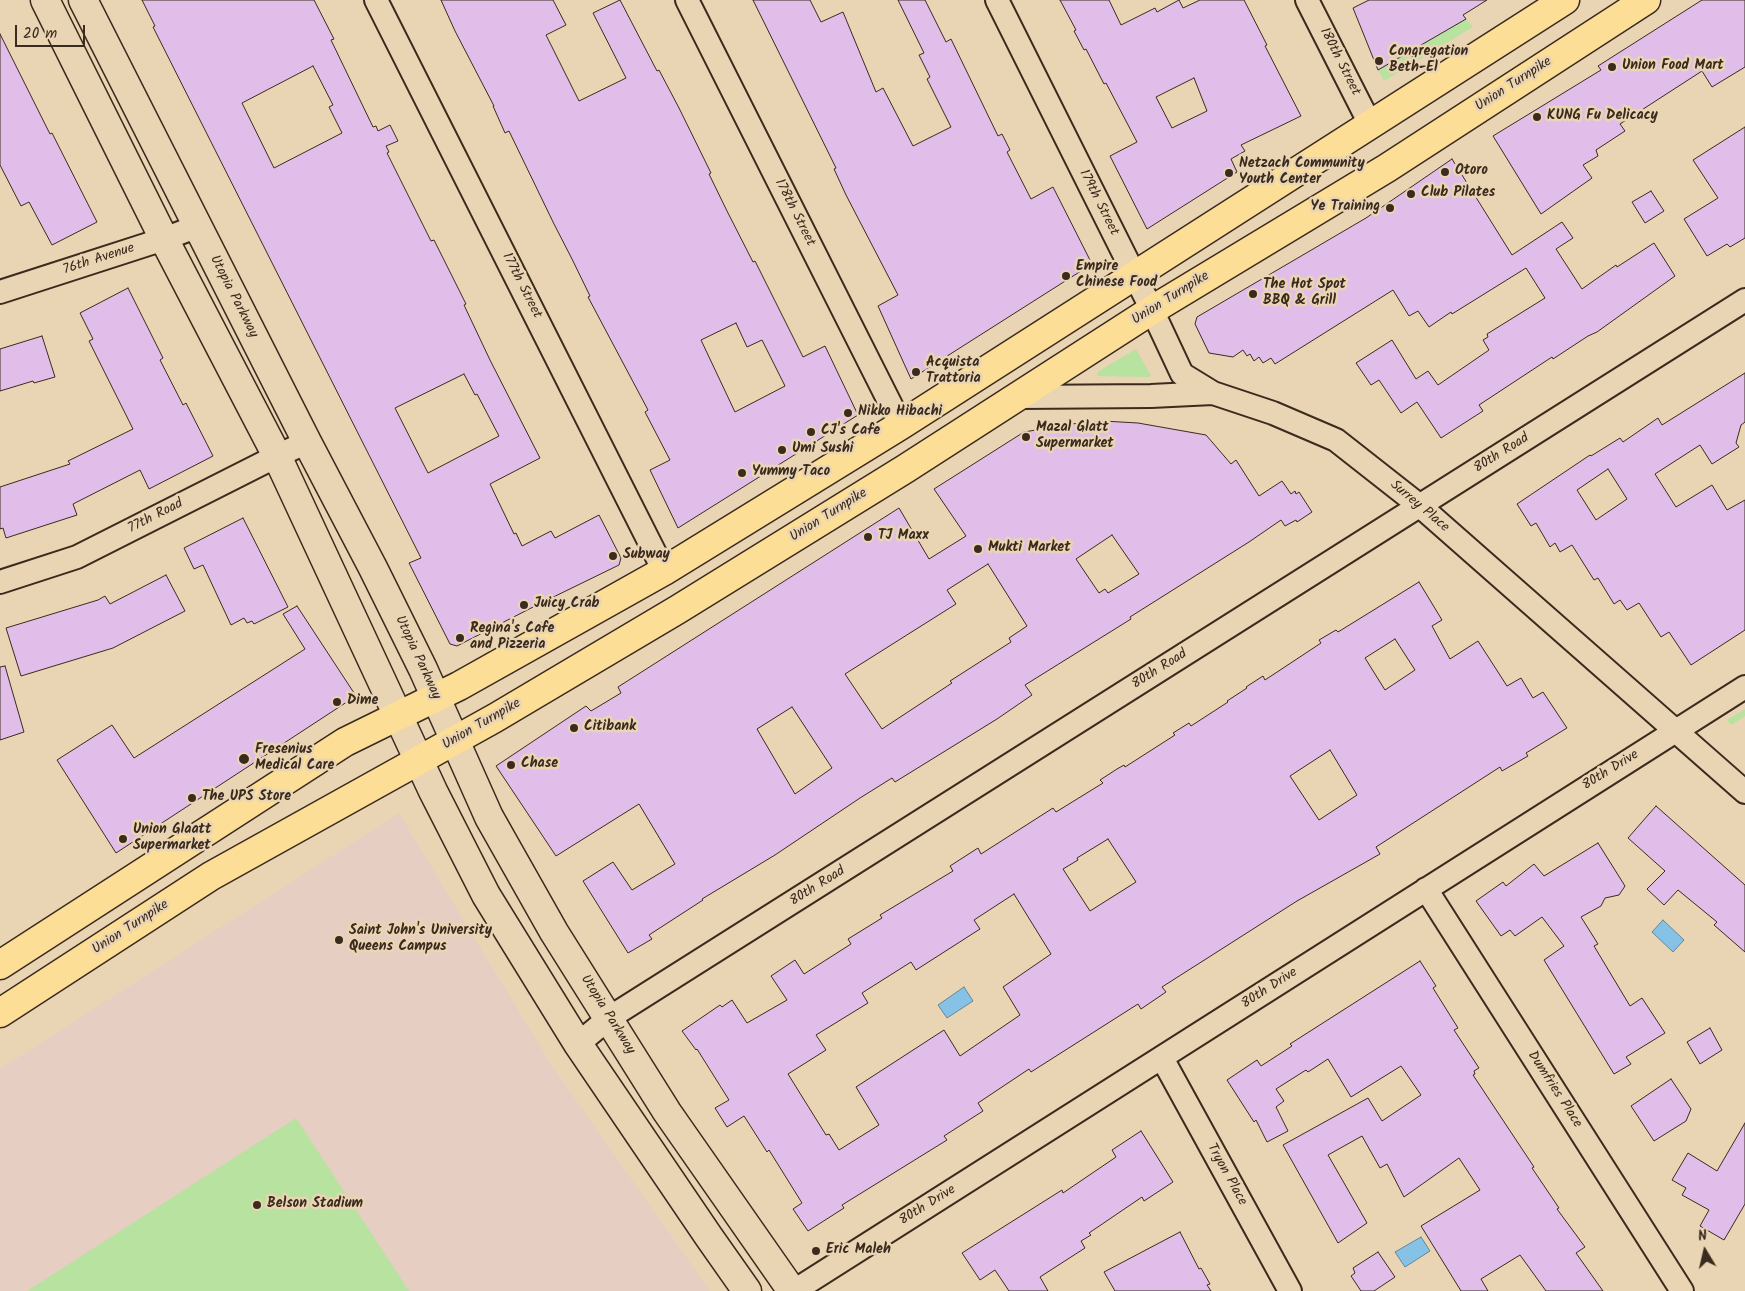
<!DOCTYPE html>
<html>
<head>
<meta charset="utf-8">
<style>
	body { margin:0 }
	#map { position:relative; width:1745px; height:1291px; overflow:hidden; background:#e9d5b3; font-family:Kalam,sans-serif }
	canvas { display:block }
	.north { position:absolute; left:1680px; top:1226px; width:50px; height:50px; -webkit-text-stroke:4px #e9d5b3; paint-order:stroke; rotate:351deg; font-size:14px; font-weight:700; line-height:20px; text-align:center; color:#3b2a1e }
	.north::after { content:''; display:block; margin:auto; width:18px; height:22px; background:#3b2a1e; clip-path:polygon(50% 0,100% 100%,50% 72%,0 100%) }
	.scale { position:absolute; left:15px; top:25px; width:70px; height:22px; box-sizing:border-box; border:2px solid #3b2a1e; border-top:0; padding-left:6px; font-size:15px; line-height:18px; white-space:nowrap; color:#3b2a1e; -webkit-text-stroke:4px #e9d5b3; paint-order:stroke }
</style>
</head>
<body>
<div id="map">
<canvas width="1745" height="1291"></canvas>
<div class="north">N</div>
<div class="scale">20 m</div>
</div>
<script>
const context = document.querySelector('canvas').getContext('2d');
context.lineJoin = 'round';
function paint(path, color) { context.fillStyle = color; context.fill(path, 'evenodd'); }
const toPath = rows => new Path2D(rows.map(r => 'M' + r).join(''));
function strokePath(path, color, width, dash) { context.strokeStyle = color; context.lineWidth = width; context.lineCap = dash ? 'butt' : 'round'; context.setLineDash(dash || []); context.stroke(path); }
function label(font, color, halo, rows, align = 'center') {
  context.font = font + ' Kalam,sans-serif'; context.lineWidth = 5; context.setLineDash([]); context.textBaseline = 'middle'; context.strokeStyle = halo; context.fillStyle = color; for (const [text, x, y, turn = 0] of rows) {
    context.save(); context.translate(x, y); context.rotate((+turn || 0) * Math.PI / 180); context.textAlign = isNaN(turn) ? turn : align; if (halo) context.strokeText(text, 0, 0); context.fillText(text, 0, 0); context.restore();
  }
}
const built = toPath([
	[399,813,552,1066,710,1291,0,1291,0,1069]
]);
const green = toPath([
	[1466,19,1473,27,1384,81,1378,70],
	[1136,349,1151,376,1148,377,1098,376,1097,374,1099,371],
	[1745,709,1745,716,1731,725,1727,720],
	[296,1118,409,1291,27,1291]
]);
const water = toPath([
	[1663,920,1684,940,1673,952,1652,932,1663,920],
	[964,987,973,1001,947,1018,938,1005,964,987],
	[1421,1237,1430,1251,1405,1267,1395,1252,1421,1237]
]);
const building = toPath([
	[142,0,314,0,334,39,331,40,373,127,376,126,378,131,390,125,398,141,386,146,389,152,387,153,431,241,434,240,466,304,464,305,490,360,540,458,490,484,514,534,516,533,522,546,551,531,555,538,599,515,621,558,619,565,537,605,457,646,450,644,409,563,421,558,153,27,155,26,142,0],
	[313,66,333,105,329,107,342,133,274,168,242,103,313,66],
	[464,374,475,395,477,394,499,436,428,473,395,408,464,374],
	[441,0,553,0,566,25,546,35,579,101,626,78,593,13,620,0,657,71,659,70,679,108,711,173,709,174,727,211,753,262,755,261,803,357,825,346,858,415,678,528,650,470,670,460,645,412,648,410,588,297,590,296,572,259,554,224,509,131,505,133,493,106,494,106,455,31,441,0],
	[736,323,747,347,762,340,785,386,735,412,701,340,736,323],
	[753,0,810,0,821,22,843,12,876,92,883,88,913,146,951,127,927,79,930,77,919,55,924,53,898,0,925,0,946,42,951,39,998,136,1002,134,1010,150,1007,152,1031,199,1053,187,1092,264,911,379,878,306,898,295,846,195,834,169,836,168,753,0],
	[1060,0,1109,0,1121,25,1155,8,1157,12,1179,0,1183,8,1200,0,1244,0,1267,45,1265,46,1301,116,1241,145,1245,151,1231,159,1237,172,1147,229,1110,156,1137,142,1106,83,1104,84,1086,49,1084,50,1074,31,1076,30,1060,0],
	[1194,78,1207,111,1172,128,1156,97,1194,78],
	[1369,0,1487,0,1463,15,1466,19,1378,70,1353,8,1369,0],
	[1702,0,1745,0,1745,67,1712,87,1702,71,1620,124,1625,131,1596,150,1598,156,1583,165,1592,178,1541,214,1493,136,1601,70,1598,66,1702,0],
	[0,34,50,134,52,133,97,222,52,245,29,202,21,206,0,165,0,34],
	[1745,127,1745,238,1730,247,1727,244,1707,256,1684,219,1718,198,1693,160,1745,127],
	[1452,159,1512,255,1562,222,1573,238,1556,249,1582,289,1616,265,1617,267,1654,243,1675,276,1597,332,1588,336,1553,359,1552,357,1479,405,1483,411,1441,438,1417,402,1401,413,1379,380,1371,385,1356,363,1392,340,1416,379,1428,371,1438,385,1489,350,1483,340,1488,337,1487,334,1545,298,1526,268,1452,314,1451,312,1429,327,1418,311,1409,316,1393,290,1275,364,1271,358,1263,363,1259,357,1254,361,1250,354,1247,356,1243,350,1233,357,1209,353,1195,324,1197,317,1366,218,1452,159],
	[1651,191,1664,211,1645,223,1632,202,1651,191],
	[128,288,163,358,160,360,183,405,186,403,213,456,149,489,140,470,73,504,77,515,6,538,3,528,0,529,0,487,70,464,68,461,133,429,89,341,93,339,80,313,128,288],
	[42,336,55,377,34,383,33,381,0,391,0,349,42,336],
	[1745,373,1745,422,1741,425,1736,443,1739,447,1712,464,1700,445,1655,474,1676,507,1712,485,1727,510,1745,500,1745,630,1691,665,1669,632,1661,637,1639,603,1627,610,1620,600,1614,604,1598,578,1594,580,1572,545,1560,552,1555,543,1550,547,1536,523,1531,526,1517,504,1590,455,1591,456,1620,438,1623,442,1658,418,1662,425,1745,373],
	[1608,469,1627,499,1596,520,1577,490,1608,469],
	[1103,421,1138,423,1206,435,1231,464,1236,460,1259,496,1282,481,1291,494,1295,491,1296,494,1299,492,1312,512,1297,522,1296,520,1285,526,1281,520,1249,542,1130,617,1131,619,1025,685,1032,695,997,719,895,782,892,778,860,798,775,855,702,899,703,900,649,935,652,939,628,953,583,881,613,862,632,890,675,864,639,804,556,856,496,766,586,706,591,711,621,693,618,687,899,508,929,559,966,536,934,489,1024,432,1071,424,1103,421],
	[1112,535,1139,574,1108,593,1105,589,1099,593,1076,559,1112,535],
	[988,564,1027,626,1009,638,1011,642,950,681,952,683,882,729,845,674,956,604,947,590,988,564],
	[792,707,832,768,795,794,757,729,792,707],
	[243,518,288,607,254,624,252,621,247,623,244,618,231,625,203,565,194,569,184,548,243,518],
	[166,575,185,611,113,648,21,676,6,628,98,600,105,596,110,604,166,575],
	[1419,582,1442,620,1432,626,1450,659,1478,641,1507,686,1521,678,1533,698,1543,692,1567,728,1526,753,1528,756,1502,771,1500,767,1376,847,1380,854,1297,901,1162,987,1166,992,1141,1009,1138,1004,1031,1072,1029,1069,978,1103,983,1111,944,1136,947,1140,842,1205,844,1208,808,1231,793,1209,802,1203,769,1150,767,1152,744,1116,727,1127,715,1108,729,1100,697,1049,696,1050,682,1031,720,1005,722,1007,732,1000,747,1023,787,1000,771,976,795,960,804,974,851,944,848,939,882,918,880,915,953,871,950,866,978,848,981,854,1053,808,1056,812,1103,783,1100,780,1117,769,1124,765,1125,767,1175,735,1173,733,1189,723,1191,726,1228,702,1227,701,1247,688,1246,687,1263,676,1265,680,1321,643,1319,640,1336,630,1338,632,1419,582],
	[1395,639,1415,670,1385,690,1365,658,1395,639],
	[1330,750,1357,795,1319,820,1290,776,1330,750],
	[1108,839,1136,882,1090,911,1063,869,1078,860,1077,858,1108,839],
	[1014,894,1051,954,1003,987,1020,1015,960,1056,944,1030,856,1087,879,1125,839,1150,829,1134,826,1135,788,1074,826,1050,816,1035,868,1003,862,993,911,962,916,970,980,929,974,920,1014,894],
	[297,606,356,696,116,853,57,760,112,725,134,758,305,649,283,614,297,606],
	[5,666,24,732,0,740,0,667,5,666],
	[1656,806,1745,885,1745,952,1714,925,1717,922,1678,890,1664,905,1647,889,1665,871,1628,838,1656,806],
	[1598,843,1625,886,1619,895,1605,898,1601,906,1581,917,1598,944,1594,946,1630,1006,1642,998,1665,1033,1626,1057,1631,1064,1614,1074,1544,960,1564,946,1542,917,1515,936,1510,930,1501,936,1476,901,1503,882,1506,886,1534,864,1544,876,1598,843],
	[1420,961,1436,986,1433,988,1458,1028,1454,1030,1479,1068,1474,1071,1475,1074,1473,1075,1534,1167,1532,1168,1559,1208,1557,1209,1585,1247,1576,1253,1603,1291,1546,1291,1520,1255,1481,1279,1488,1291,1461,1291,1421,1226,1480,1190,1459,1158,1404,1197,1387,1164,1380,1168,1362,1136,1328,1155,1367,1223,1338,1243,1283,1145,1368,1098,1382,1121,1421,1095,1401,1066,1351,1097,1328,1059,1308,1072,1306,1070,1276,1089,1284,1101,1276,1107,1288,1131,1267,1142,1256,1120,1254,1122,1227,1080,1257,1060,1261,1066,1292,1046,1290,1044,1420,961],
	[1710,1028,1722,1050,1700,1064,1687,1042,1710,1028],
	[1671,1079,1691,1109,1686,1121,1654,1141,1631,1106,1671,1079],
	[1745,1123,1745,1204,1724,1240,1700,1226,1709,1210,1682,1195,1686,1188,1672,1180,1688,1153,1717,1171,1745,1123],
	[1141,1131,1173,1182,1144,1201,1142,1197,1089,1233,1091,1235,1081,1241,1085,1248,1040,1277,1048,1291,1009,1291,995,1270,980,1280,962,1253,1062,1190,1063,1193,1116,1157,1112,1150,1141,1131],
	[1180,1232,1199,1269,1201,1268,1210,1284,1207,1285,1211,1291,1115,1291,1104,1272,1180,1232],
	[1378,1252,1395,1277,1374,1291,1361,1291,1351,1276,1355,1273,1353,1268,1378,1252]
]);
const minor = toPath([
	[376,0,664,571],
	[687,0,901,425],
	[997,0,1152,310,1182,374,1213,393],
	[1307,0,1370,124],
	[0,292,164,239,198,226],
	[1019,397,1151,396,1213,393,1273,413,1336,440,1420,506,1745,792],
	[0,582,77,557,277,456,307,442],
	[1426,889,1682,1291],
	[578,1044,609,1018,1745,300],
	[1162,1058,1290,1291],
	[794,1291,1745,687]
]);
const secondary = toPath([
	[45,0,164,239,277,456,433,791,486,895,578,1044,709,1237,747,1291],
	[83,0,307,442,373,568,423,669,489,817,554,932,667,1112,792,1291]
]);
const primary = toPath([
	[0,965,345,742,459,686,664,571,901,425,1565,0],
	[0,1013,211,876,495,718,677,610,905,469,1152,310,1387,168,1646,0]
]);
const markers = [
	[1379,61,5,"#3b2a1e"],
	[1612,67,5,"#3b2a1e"],
	[1537,117,5,"#3b2a1e"],
	[1445,172,5,"#3b2a1e"],
	[1229,173,5,"#3b2a1e"],
	[1411,194,5,"#3b2a1e"],
	[1390,208,5,"#3b2a1e"],
	[1066,276,5,"#3b2a1e"],
	[1253,294,5,"#3b2a1e"],
	[916,372,5,"#3b2a1e"],
	[848,413,5,"#3b2a1e"],
	[811,432,5,"#3b2a1e"],
	[1026,437,5,"#3b2a1e"],
	[782,450,5,"#3b2a1e"],
	[742,473,5,"#3b2a1e"],
	[868,537,5,"#3b2a1e"],
	[978,549,5,"#3b2a1e"],
	[613,556,5,"#3b2a1e"],
	[524,605,5,"#3b2a1e"],
	[460,638,5,"#3b2a1e"],
	[337,702,5,"#3b2a1e"],
	[574,728,5,"#3b2a1e"],
	[244,759,6,"#3b2a1e"],
	[511,765,5,"#3b2a1e"],
	[192,798,5,"#3b2a1e"],
	[123,839,5,"#3b2a1e"],
	[339,940,5,"#3b2a1e"],
	[257,1205,5,"#3b2a1e"],
	[816,1251,5,"#3b2a1e"]
];
const poiNames = [
	["Congregation",1389,53],
	["Beth-El",1389,69],
	["Union Food Mart",1622,67],
	["KUNG Fu Delicacy",1547,117],
	["Netzach Community",1239,165],
	["Youth Center",1239,181],
	["Otoro",1455,172],
	["Club Pilates",1421,194],
	["Ye Training",1380,208,"right"],
	["Empire",1076,268],
	["Chinese Food",1076,284],
	["The Hot Spot",1263,286],
	["BBQ & Grill",1263,302],
	["Acquista",926,364],
	["Trattoria",926,380],
	["Nikko Hibachi",858,413],
	["Mazal Glatt",1036,429],
	["Supermarket",1036,445],
	["CJ's Cafe",821,432],
	["Umi Sushi",792,450],
	["Yummy Taco",752,473],
	["TJ Maxx",878,537],
	["Mukti Market",988,549],
	["Subway",623,556],
	["Juicy Crab",534,605],
	["Regina's Cafe",470,630],
	["and Pizzeria",470,646],
	["Dime",347,702],
	["Citibank",584,728],
	["Fresenius",255,751],
	["Medical Care",255,767],
	["Chase",521,765],
	["The UPS Store",202,798],
	["Union Glaatt",133,831],
	["Supermarket",133,847],
	["Saint John's University",349,932],
	["Queens Campus",349,948],
	["Belson Stadium",267,1205],
	["Eric Maleh",826,1251]
];
const streetNames = [
	["180th Street",1339,62,63],
	["Union Turnpike",1514,85,-33],
	["179th Street",1098,203,63],
	["178th Street",794,213,63],
	["76th Avenue",99,260,-18],
	["177th Street",521,286,63],
	["Utopia Parkway",233,297,63],
	["Union Turnpike",1171,299,-32],
	["80th Road",1502,454,-32],
	["Surrey Place",1419,507,40],
	["Union Turnpike",829,516,-32],
	["77th Road",156,517,-27],
	["Utopia Parkway",417,658,65],
	["80th Road",1160,670,-32],
	["Union Turnpike",482,725,-30],
	["80th Drive",1611,771,-32],
	["80th Road",818,887,-32],
	["Union Turnpike",131,928,-33],
	["80th Drive",1270,989,-33],
	["Utopia Parkway",607,1015,58],
	["Dumfries Place",1554,1090,57],
	["Tryon Place",1226,1175,61],
	["80th Drive",928,1206,-32]
];
paint(built, '#e7cec3');
paint(green, '#b7e29f');
paint(water, '#85c2e5');
strokePath(water, '#678595', 1);
paint(building, '#e1bee9');
strokePath(building, '#3b2a1e', 1);
strokePath(minor, '#3b2a1e', 26);
strokePath(secondary, '#3b2a1e', 31);
strokePath(primary, '#3b2a1e', 31);
strokePath(minor, '#e9d5b3', 22);
strokePath(secondary, '#e9d5b3', 28);
strokePath(primary, '#fcde96', 28);
for (const [x, y, r, color] of markers) { const dot = new Path2D(); dot.arc(x, y, r, 0, 2 * Math.PI); context.fillStyle = color; context.fill(dot); strokePath(dot, '#e9d5b3', 2); }
label('bold 14px', '#3b2a1e', '#e9d5b3', poiNames, 'left');
label('14px', '#3b2a1e', '#e9d5b3', streetNames);
</script>
</body>
</html>
